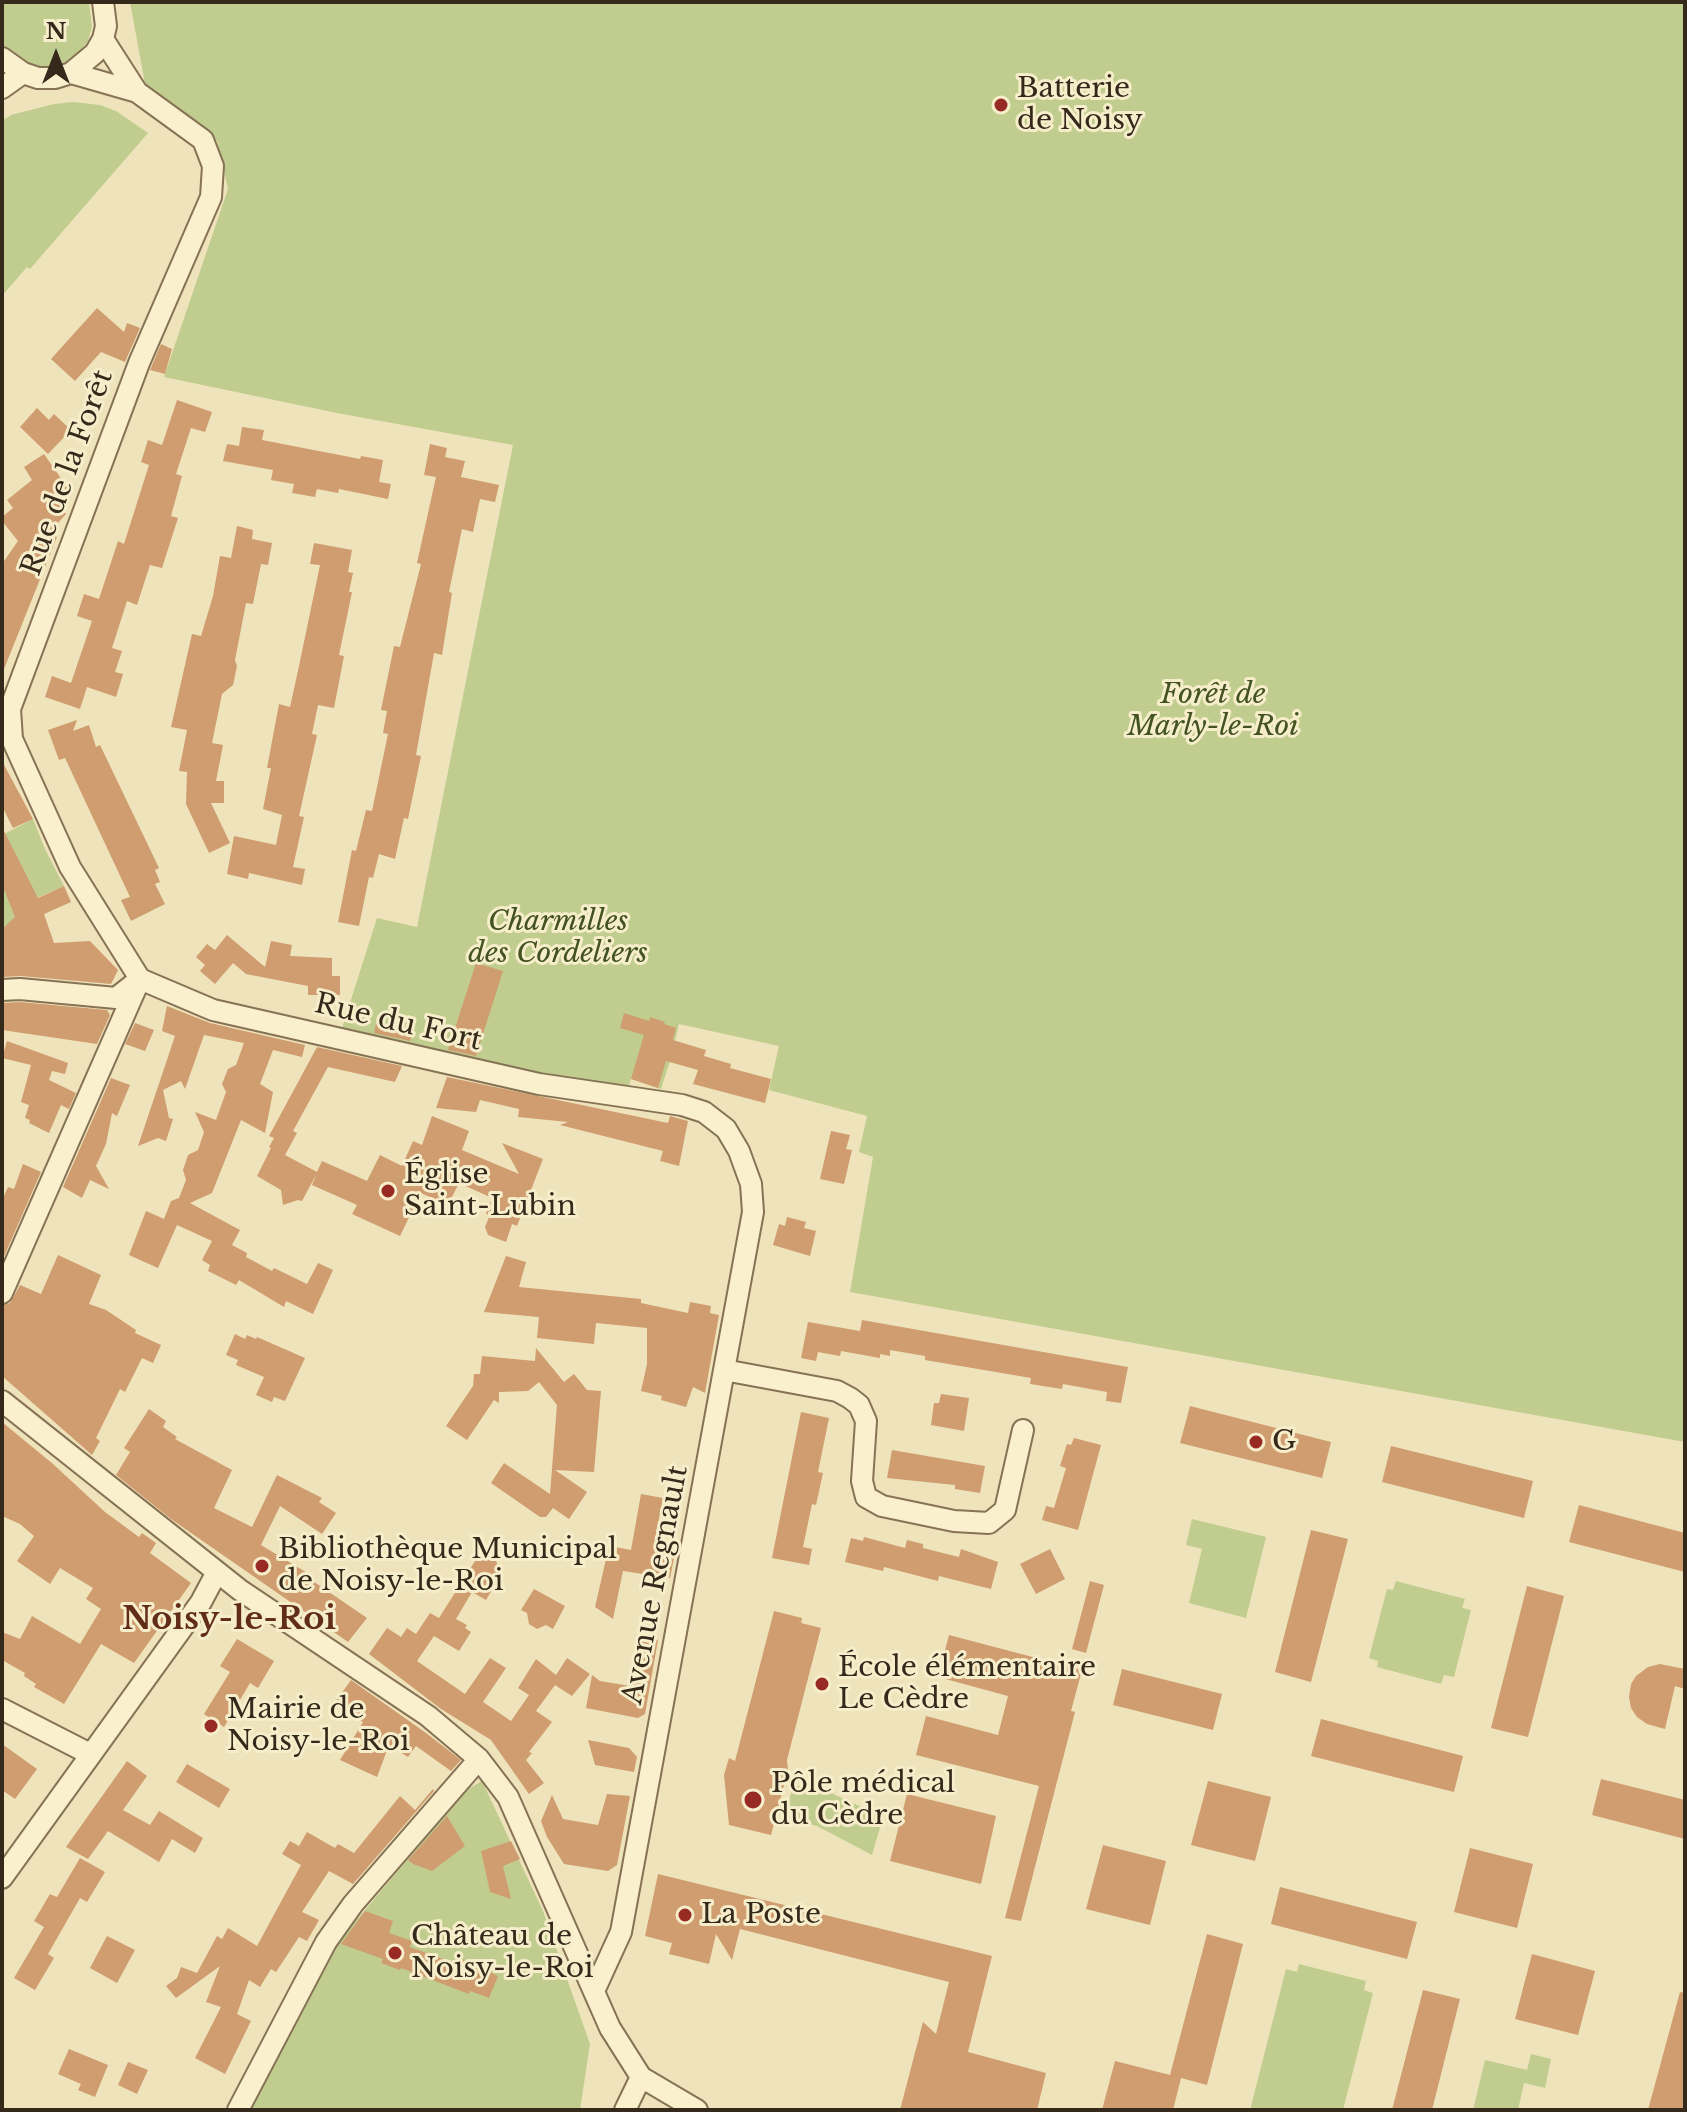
<!DOCTYPE html>
<html>
<head>
<meta charset="utf-8">
<style>
	body { margin:0 }
	#map { position:relative; width:1687px; height:2112px; overflow:hidden; background:#efe3bb; font-family:"Libre Baskerville",serif }
	canvas { display:block }
	.frame { position:absolute; inset:0; border:4px solid #34291a; pointer-events:none }
	.north { position:absolute; left:16px; top:16px; width:80px; height:80px; -webkit-text-stroke:6px #f6edca; paint-order:stroke; rotate:0deg; font-size:22px; font-weight:700; line-height:32px; text-align:center; color:#34291a }
	.north::after { content:''; display:block; margin:auto; width:28px; height:36px; background:#34291a; clip-path:polygon(50% 0,100% 100%,50% 72%,0 100%) }
</style>
</head>
<body>
<div id="map">
<canvas width="1687" height="2112"></canvas>
<div class="frame"></div>
<div class="north">N</div>
</div>
<script>
const context = document.querySelector('canvas').getContext('2d');
context.lineJoin = 'round';
function paint(path, color) { context.fillStyle = color; context.fill(path, 'evenodd'); }
const toPath = rows => new Path2D(rows.map(r => 'M' + r).join(''));
function strokePath(path, color, width, dash) { context.strokeStyle = color; context.lineWidth = width; context.lineCap = dash ? 'butt' : 'round'; context.setLineDash(dash || []); context.stroke(path); }
function label(font, color, halo, rows, align = 'center') {
  context.font = font + ' "Libre Baskerville",serif'; context.lineWidth = 6; context.setLineDash([]); context.textBaseline = 'middle'; context.strokeStyle = halo; context.fillStyle = color; for (const [text, x, y, turn = 0] of rows) {
    context.save(); context.translate(x, y); context.rotate((+turn || 0) * Math.PI / 180); context.textAlign = isNaN(turn) ? turn : align; if (halo) context.strokeText(text, 0, 0); context.fillText(text, 0, 0); context.restore();
  }
}
const green = toPath([
	[2,2,89,2,92,26,88,41,78,54,66,63,51,67,34,67,19,61,7,50,2,42],
	[130,2,1685,2,1685,1442,850,1292,873,1157,859,1152,867,1116,769,1090,779,1046,679,1024,671,1058,661,1089,631,1079,627,1091,544,1080,341,1031,377,918,417,927,513,445,337,413,164,377,228,189,217,141,145,84],
	[73,102,100,105,116,111,148,133,30,269,27,267,2,296,2,121,11,115,54,104],
	[33,819,45,849,64,886,32,900,16,940,2,926,2,835],
	[1192,1519,1266,1537,1246,1618,1189,1603,1202,1549,1186,1545],
	[1396,1581,1465,1599,1462,1608,1471,1610,1454,1677,1444,1675,1441,1684,1377,1667,1378,1661,1369,1658,1387,1589,1393,1590],
	[482,1781,543,1911,590,2044,580,2110,250,2110,338,1942,466,1790],
	[793,1785,829,1792,883,1817,872,1855,817,1826,785,1818],
	[1299,1964,1366,1981,1364,1990,1373,1993,1343,2110,1250,2110,1286,1969,1297,1972],
	[1531,2054,1551,2059,1545,2088,1524,2083,1518,2110,1473,2110,1485,2060,1527,2070]
]);
const building = toPath([
	[97,308,124,332,127,323,140,328,125,362,101,352,75,381,51,359],
	[161,344,172,349,165,374,150,370],
	[177,400,212,412,205,432,191,428,176,474,182,476,171,516,178,518,162,568,150,565,137,605,127,601,112,648,122,651,115,672,123,674,116,697,87,687,80,709,45,697,52,676,71,683,92,621,77,616,84,594,99,599,118,541,124,544,149,465,141,462,148,440,162,445],
	[37,408,49,420,54,414,71,430,48,454,20,427],
	[242,427,264,430,262,440,360,459,361,456,383,460,379,482,391,484,388,499,339,489,338,493,317,489,315,497,292,493,294,484,271,480,273,470,223,461,227,444,239,446],
	[430,444,447,448,445,457,465,461,461,477,499,485,495,502,480,499,473,532,462,529,449,592,452,593,442,655,434,653,416,755,421,756,408,819,404,818,395,859,379,854,373,878,369,877,359,926,338,922,352,850,356,851,366,810,372,811,388,734,383,733,387,711,381,710,394,646,400,647,421,564,417,563,436,477,424,475],
	[44,454,69,490,56,499,66,514,49,533,57,537,2,674,2,564,18,541,2,521,2,517,13,508,7,500,32,480,24,467],
	[237,526,253,530,252,539,272,543,268,565,261,564,253,604,246,603,235,660,237,666,233,685,222,694,212,743,223,745,216,781,224,781,224,803,211,803,230,843,209,853,186,804,187,772,179,771,187,730,171,727,192,634,201,636,213,596,220,556,231,558],
	[314,543,352,550,348,572,353,573,349,592,352,592,339,655,344,656,334,708,318,705,312,734,317,735,299,816,304,817,293,867,305,869,302,885,249,873,248,879,227,874,234,836,276,845,282,815,263,809,271,768,267,768,279,704,290,707,299,666,320,565,310,564],
	[77,720,73,731,89,725,96,747,100,745,159,868,155,870,160,882,155,884,165,904,131,921,121,900,130,897,65,758,59,760,48,730],
	[2,761,33,819,13,828,2,806],
	[2,827,38,898,64,886,71,902,44,914,54,943,90,941,118,970,111,984,21,976,2,977,2,929,15,917,2,884],
	[227,935,265,967,271,941,292,945,290,956,332,958,332,976,340,976,340,995,308,995,308,986,246,974,233,963,215,984,200,971,205,965,196,957,207,944,215,950],
	[476,963,503,971,476,1056,448,1050],
	[20,1002,107,1010,110,1015,97,1044,2,1030,2,1003],
	[167,1006,210,1023,305,1045,302,1057,273,1050,260,1084,273,1092,265,1133,241,1120,212,1193,190,1203,240,1230,232,1245,247,1253,246,1257,272,1271,274,1268,307,1284,318,1263,333,1270,313,1314,286,1301,284,1307,239,1280,236,1285,208,1271,210,1265,202,1260,212,1241,177,1225,158,1268,129,1255,146,1211,164,1219,171,1201,179,1198,186,1180,183,1170,188,1155,198,1150,204,1132,195,1112,216,1120,226,1092,222,1084,228,1069,236,1065,244,1043,204,1035,185,1089,181,1081,163,1090,169,1118,173,1119,166,1141,158,1138,138,1146,175,1036,162,1031],
	[624,1013,649,1021,650,1017,665,1022,664,1024,676,1028,673,1040,706,1050,704,1056,731,1064,730,1068,771,1079,765,1103,693,1084,698,1070,666,1061,658,1088,631,1079,644,1035,620,1028],
	[135,1023,154,1030,145,1051,125,1044],
	[376,1024,413,1033,410,1041,374,1033],
	[7,1041,68,1063,65,1074,52,1071,49,1080,76,1093,69,1109,61,1105,49,1133,29,1123,30,1120,25,1118,29,1105,21,1102,31,1065,2,1058],
	[317,1047,402,1066,395,1082,328,1067,293,1131,297,1133,285,1155,317,1172,322,1161,367,1181,380,1155,402,1166,413,1141,422,1145,432,1116,469,1131,462,1150,519,1174,502,1143,543,1159,517,1226,512,1224,506,1242,488,1235,485,1227,490,1215,486,1214,492,1198,459,1183,448,1205,421,1193,400,1236,352,1214,357,1205,312,1185,316,1175,302,1201,298,1200,283,1205,281,1190,257,1176,271,1148,269,1147,274,1138,269,1136],
	[447,1077,668,1123,670,1116,688,1121,679,1166,660,1161,663,1151,560,1125,568,1122,518,1117,519,1109,480,1100,476,1112,436,1108],
	[111,1078,130,1085,117,1116,112,1113,106,1144,96,1166,109,1189,90,1180,82,1198,63,1187],
	[831,1131,850,1135,846,1149,852,1150,844,1184,820,1179],
	[23,1164,41,1172,2,1261,2,1200,8,1187,14,1189],
	[787,1217,806,1222,804,1228,816,1231,810,1256,773,1245,779,1224,785,1226],
	[58,1255,101,1275,89,1304,106,1310,136,1330,135,1333,161,1345,153,1363,142,1358,125,1392,120,1389,96,1438,100,1441,92,1455,2,1376,2,1306,10,1303,20,1285,41,1294],
	[506,1256,526,1262,519,1287,641,1299,641,1303,688,1313,690,1302,711,1306,710,1313,719,1315,705,1393,693,1387,686,1407,661,1400,662,1396,641,1391,647,1364,647,1328,596,1323,594,1344,537,1338,539,1317,484,1312],
	[862,1320,1128,1367,1121,1403,1106,1401,1107,1392,1063,1384,1062,1389,1030,1384,1031,1378,925,1360,925,1356,890,1350,890,1356,880,1354,880,1358,841,1351,840,1356,818,1352,816,1361,801,1358,808,1322,860,1331],
	[235,1334,245,1339,247,1335,256,1339,257,1337,305,1358,285,1401,274,1397,272,1402,256,1395,264,1377,236,1365,238,1360,226,1355],
	[536,1348,564,1382,574,1374,587,1390,601,1391,594,1472,555,1470,587,1492,569,1519,553,1508,546,1517,540,1517,491,1483,504,1463,550,1494,557,1405,539,1382,528,1391,499,1392,499,1403,494,1400,467,1440,446,1426,473,1386,474,1374,480,1374,482,1356,535,1361],
	[941,1394,969,1398,964,1431,931,1425,934,1403,939,1403],
	[1190,1406,1331,1442,1322,1478,1180,1443],
	[149,1409,166,1421,163,1427,177,1437,175,1439,232,1470,214,1508,252,1527,277,1475,322,1498,319,1502,336,1513,322,1534,280,1506,261,1545,309,1574,307,1577,367,1618,348,1642,171,1519,116,1475,130,1452,124,1448],
	[801,1412,829,1418,818,1472,823,1473,816,1505,812,1504,803,1547,812,1549,809,1565,772,1558],
	[2,1422,53,1464,105,1512,139,1537,142,1533,156,1543,150,1553,191,1583,134,1663,101,1644,64,1704,34,1687,36,1684,24,1676,25,1673,2,1660,2,1632,20,1639,32,1616,80,1644,101,1609,86,1599,93,1588,60,1568,50,1584,17,1561,34,1536,20,1524,2,1516],
	[1074,1438,1101,1445,1078,1530,1042,1520,1046,1506,1054,1508,1066,1468,1060,1466,1067,1444,1071,1445],
	[1391,1446,1533,1481,1524,1518,1382,1482],
	[892,1450,985,1466,980,1493,955,1489,955,1485,887,1478],
	[641,1494,663,1498,654,1544,676,1548,670,1578,623,1571,613,1619,595,1607,609,1546,631,1550],
	[1579,1505,1685,1533,1685,1572,1569,1542],
	[1311,1530,1348,1539,1311,1682,1275,1672],
	[864,1537,905,1548,907,1540,923,1544,923,1548,959,1557,961,1549,998,1562,991,1589,939,1576,938,1581,884,1567,883,1571,845,1562,851,1538,863,1541],
	[1050,1549,1065,1579,1036,1594,1020,1564],
	[482,1550,496,1560,500,1576,486,1600,472,1592,456,1619,467,1625,465,1628,471,1632,466,1640,459,1651,434,1636,417,1661,465,1694,490,1658,506,1668,483,1702,511,1721,529,1695,518,1688,536,1659,556,1675,567,1658,590,1674,572,1696,555,1685,536,1711,552,1722,529,1752,532,1753,526,1760,544,1783,529,1794,491,1740,441,1709,369,1654,387,1628,401,1637,407,1628,416,1634,430,1613,439,1618],
	[1090,1581,1104,1585,1086,1653,1072,1649],
	[1527,1586,1564,1596,1528,1737,1491,1728],
	[534,1589,565,1606,553,1629,546,1625,537,1629,529,1624,527,1613,521,1610],
	[774,1611,802,1618,801,1623,821,1628,787,1760,788,1770,771,1835,729,1825,724,1775,729,1758,735,1761],
	[949,1635,1082,1670,1071,1711,1075,1712,1021,1921,1005,1918,1039,1786,916,1755,926,1716,998,1735,1008,1696,938,1677],
	[639,1637,658,1640,645,1714,638,1718,586,1708,592,1675,600,1681,630,1686],
	[237,1639,274,1661,258,1688,250,1683,224,1727,204,1714,230,1672,220,1666],
	[1660,1664,1685,1669,1685,1689,1675,1686,1665,1729,1647,1724,1637,1717,1631,1708,1629,1697,1631,1684,1636,1676,1648,1667],
	[1122,1669,1222,1694,1213,1730,1113,1705],
	[351,1680,426,1733,461,1760,451,1771,416,1746,408,1757,389,1745,377,1777,340,1760,363,1722,342,1709,336,1701],
	[1321,1719,1463,1756,1454,1792,1311,1756],
	[588,1740,629,1748,637,1757,634,1772,595,1765],
	[2,1744,37,1769,15,1799,2,1790],
	[127,1761,147,1776,123,1810,150,1825,159,1811,203,1838,195,1853,172,1839,159,1862,108,1831,88,1859,66,1847],
	[187,1764,230,1789,219,1808,176,1782],
	[1601,1779,1685,1800,1685,1839,1592,1815],
	[1208,1781,1271,1797,1255,1861,1191,1845],
	[433,1789,434,1791,353,1884,329,1871,302,1912,319,1920,307,1941,299,1937,276,1972,271,1969,260,1987,249,1980,237,2014,251,2021,225,2074,195,2058,221,2007,206,2002,220,1966,176,1998,166,1986,177,1978,181,1967,197,1973,217,1936,222,1939,228,1928,257,1946,301,1865,282,1854,290,1841,299,1846,307,1832,335,1848,338,1844,354,1853,400,1796,415,1810],
	[607,1794,630,1796,617,1865,608,1871,564,1864,547,1837,541,1821,552,1795,563,1819,598,1825],
	[907,1794,996,1816,981,1884,890,1861],
	[447,1816,465,1846,432,1871,413,1864,408,1860],
	[511,1841,520,1859,503,1866,511,1899,490,1892,481,1851],
	[1103,1845,1166,1861,1150,1925,1086,1909],
	[1470,1848,1533,1864,1517,1928,1454,1912],
	[80,1858,105,1872,87,1902,80,1898,48,1954,54,1958,35,1990,14,1978,44,1927,34,1921,50,1894,57,1897],
	[658,1874,992,1956,968,2052,1046,2073,1037,2110,900,2110,923,2022,936,2034,949,1982,740,1929,732,1960,716,1934,709,1964,669,1954,672,1943,645,1936],
	[1280,1887,1417,1922,1407,1959,1271,1924],
	[365,1911,393,1921,389,1933,412,1941,410,1947,457,1964,460,1958,498,1976,489,1998,470,1991,469,1994,401,1968,400,1970,381,1963,383,1959,341,1944],
	[1207,1934,1243,1944,1207,2085,1181,2078,1173,2110,1102,2110,1115,2061,1170,2075],
	[107,1936,135,1950,117,1983,90,1968],
	[1532,1954,1595,1971,1578,2035,1515,2019],
	[1423,1990,1460,1999,1432,2110,1392,2110],
	[1680,1992,1685,1993,1685,2110,1648,2110],
	[69,2049,108,2065,95,2097,78,2090,81,2084,58,2074],
	[128,2062,148,2070,137,2094,118,2085]
]);
const minor = toPath([
	[103,39,137,92],
	[2,58,23,73,38,78,55,78,71,73,95,53,103,39,106,26,103,2],
	[71,73,137,92,203,140,213,166,211,197,139,363,10,709,12,739,70,867,140,979],
	[2,88,23,73],
	[140,979,213,1010,539,1084,682,1105,704,1112,726,1129,739,1151,751,1184,753,1212,621,1932,594,1991],
	[2,990,20,989,116,998,140,979],
	[2,1293,140,979],
	[724,1370,837,1391,850,1398,859,1405,866,1421,862,1481,866,1497,882,1506,954,1521,989,1523,1005,1510,1023,1430],
	[2,1401,240,1590,428,1716,479,1759,508,1797,610,2028,641,2077,697,2110],
	[2,1709,90,1754],
	[2,1878,201,1602,217,1572],
	[238,2110,326,1942,353,1904,479,1759],
	[625,2110,641,2077]
]);
const markers = [
	[1001,105,8,"#972a23"],
	[388,1191,8,"#972a23"],
	[1256,1442,8,"#972a23"],
	[262,1566,8,"#972a23"],
	[822,1684,8,"#972a23"],
	[211,1726,8,"#972a23"],
	[753,1800,10,"#972a23"],
	[685,1915,8,"#972a23"],
	[395,1953,8,"#972a23"]
];
const poiNames = [
	["Batterie",1017,89],
	["de Noisy",1017,121],
	["Église",404,1175],
	["Saint-Lubin",404,1207],
	["G",1272,1442],
	["Bibliothèque Municipal",278,1550],
	["de Noisy-le-Roi",278,1582],
	["École élémentaire",838,1668],
	["Le Cèdre",838,1700],
	["Mairie de",227,1710],
	["Noisy-le-Roi",227,1742],
	["Pôle médical",771,1784],
	["du Cèdre",771,1816],
	["La Poste",701,1915],
	["Château de",411,1937],
	["Noisy-le-Roi",411,1969]
];
const streetNames = [
	["Rue de la Forêt",68,473,-70],
	["Rue du Fort",398,1023,13],
	["Avenue Regnault",656,1585,-79]
];
const parkNames = [
	["Forêt de",1213,695],
	["Marly-le-Roi",1213,727],
	["Charmilles",558,922],
	["des Cordeliers",558,954]
];
const quarterNames = [
	["Noisy-le-Roi",229,1620]
];
paint(green, '#c1cd8f');
paint(building, '#cf9d6f');
strokePath(minor, '#867255', 24);
strokePath(minor, '#faf0ce', 20);
for (const [x, y, r, color] of markers) { const dot = new Path2D(); dot.arc(x, y, r, 0, 2 * Math.PI); context.fillStyle = color; context.fill(dot); strokePath(dot, '#f6edca', 3); }
label('28px', '#34291a', '#f6edca', poiNames, 'left');
label('28px', '#34291a', '#f6edca', streetNames);
label('italic 28px', '#425220', '#f6edca', parkNames);
label('bold 32px', '#622d18', '#f6edca', quarterNames);
</script>
</body>
</html>
